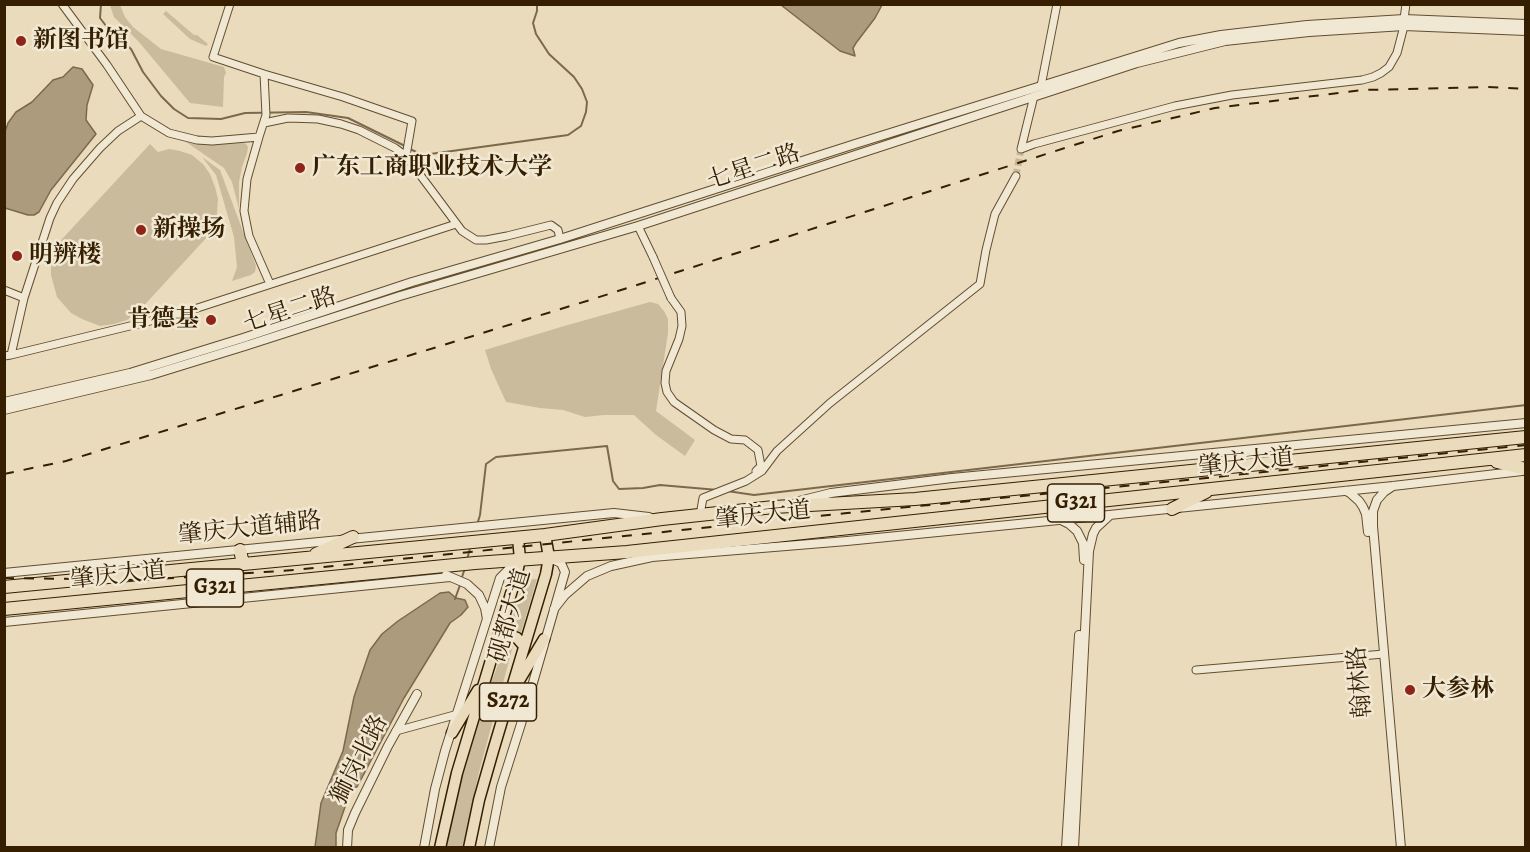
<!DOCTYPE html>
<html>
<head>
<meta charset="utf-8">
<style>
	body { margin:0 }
	#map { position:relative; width:1530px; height:852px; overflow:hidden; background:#eadbbd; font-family:Alegreya,serif }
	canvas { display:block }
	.frame { position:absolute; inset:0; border:6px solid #351f00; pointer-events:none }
</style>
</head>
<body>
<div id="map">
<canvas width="1530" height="852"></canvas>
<div class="frame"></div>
</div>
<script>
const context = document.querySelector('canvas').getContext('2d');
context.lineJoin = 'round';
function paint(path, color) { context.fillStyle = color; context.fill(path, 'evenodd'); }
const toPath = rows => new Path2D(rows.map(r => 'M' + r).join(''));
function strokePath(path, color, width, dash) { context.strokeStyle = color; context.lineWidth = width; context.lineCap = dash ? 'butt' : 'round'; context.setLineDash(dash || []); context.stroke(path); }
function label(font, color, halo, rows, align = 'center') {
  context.font = font + ' Alegreya,"Noto Serif SC",serif'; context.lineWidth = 5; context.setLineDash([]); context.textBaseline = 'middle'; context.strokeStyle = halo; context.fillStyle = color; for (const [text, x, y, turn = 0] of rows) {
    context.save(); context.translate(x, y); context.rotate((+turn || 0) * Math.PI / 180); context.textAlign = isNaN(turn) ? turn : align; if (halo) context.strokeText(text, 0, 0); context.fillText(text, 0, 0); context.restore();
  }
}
const green = toPath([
	[110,5,120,5,125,17,133,27,161,49,224,67,226,73,224,77,223,107,190,103,139,42,114,17],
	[166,11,194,35,197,35,208,44,206,46,190,39,163,14],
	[186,142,207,145,240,142,246,144,248,147,247,153,242,167,239,182,239,209,232,182,224,168],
	[150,144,158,152,169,149,180,151,192,155,203,164,210,174,215,187,218,199,217,213,215,224,208,236,138,312,127,320,114,324,100,326,82,319,71,313,57,297,51,275,51,267,54,254,51,251],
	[202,157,220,170,256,266,255,272,251,275,232,281,237,267,234,237,216,175],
	[650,302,658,304,664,311,668,319,668,333,656,411,695,440,685,456,656,435,634,415,604,415,585,417,563,410,540,408,506,402,491,369,485,350,564,326],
	[537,579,520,636,508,633,524,580],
	[504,644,513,646,479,772,463,847,446,848,464,767,481,708,496,670]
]);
const water = toPath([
	[781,5,882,5,875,18,856,43,853,48,855,56,840,51,781,5],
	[73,67,82,69,93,85,87,105,86,120,96,134,51,190,39,212,34,215,28,215,5,208,4,135,8,123,16,112,32,102,53,80,63,77,73,67],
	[449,592,456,598,465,600,468,607,461,615,450,623,404,698,357,787,349,787,342,793,346,804,336,833,336,847,315,847,321,803,343,751,354,697,370,650,382,634,398,621,440,593,449,592]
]);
const stream = toPath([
	[101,4,100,18,110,31,131,49,143,72,161,96,174,109,188,118,221,119,245,113,306,112,348,118,405,146],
	[410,149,423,155,568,135,581,126,586,112,587,102,582,89,574,77,549,54,536,34,533,23,537,11,537,4],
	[727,491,754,495,1526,405],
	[477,525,480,515,486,464,496,457,607,446,613,481,619,489,643,488,660,485,718,490],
	[467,560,470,548],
	[461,580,465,568],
	[455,599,460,585]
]);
const minorTunnel = toPath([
	[1016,176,1021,149]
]);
const minor = toPath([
	[62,4,107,65,141,116,169,133,197,140,212,141,259,137,266,115,264,74],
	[230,4,213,57,264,74,343,97,412,121,406,156],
	[1404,19,1406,4],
	[1041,86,1057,4],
	[264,123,288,118,318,119,341,124,359,130,395,148,406,156,462,231,476,240,486,240,507,236,551,225,558,230,560,239],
	[259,137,247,179,244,211,249,236,270,284],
	[1021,149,1034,144,1175,106,1232,95,1362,80,1373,77,1381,73,1389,67,1397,53,1404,26],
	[1021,149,1034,96],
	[638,226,653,257],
	[4,290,24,298],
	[671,298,681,312,682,326,679,339,666,371,665,383,667,392,674,402,714,430,731,439,745,440,758,450,761,466,756,471],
	[11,355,24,298,50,218,57,203,73,179,100,148,118,131,141,116],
	[4,356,11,355,179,314,456,224],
	[700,515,703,498,746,481,762,471,777,451,830,403,980,284,986,250,995,214,1016,176],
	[1196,670,1384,654],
	[396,731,458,714]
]);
const tertiary = toPath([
	[4,402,130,373,243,338,412,282,560,239,855,144,1179,43,1221,35,1307,25,1404,19,1526,24],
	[4,410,151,375,245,346,400,296,638,226,1137,63,1225,41,1309,32,1404,26,1526,31],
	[1393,486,1384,492,1377,500,1373,511,1373,526,1401,848],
	[1346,491,1350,493,1359,501,1363,507,1366,514,1368,532],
	[799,501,831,493,952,478,1526,423],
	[1061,520,1069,524,1077,531,1083,543,1084,560],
	[4,573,614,513,649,517],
	[446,575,467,584,479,595,485,608,487,619],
	[554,609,565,595,587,576,611,566,652,557,847,541,1109,515,1393,486,1522,471],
	[4,622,450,577],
	[347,848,348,830,355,813,388,746,417,694],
	[424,848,435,789,445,751,500,578,519,559],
	[489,848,501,787,521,724,565,572,561,563,552,559],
	[1066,848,1079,635],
	[1074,848,1089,551,1093,534,1096,528,1109,516]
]);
const primary = toPath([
	[498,638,506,636,512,636,517,638,524,646],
	[517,684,544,639],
	[452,733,478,690],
	[440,848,457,773,516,577,520,559,518,538],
	[469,848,479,800,493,751,546,574,549,557,545,535]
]);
const trunk = toPath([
	[1497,462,1526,469],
	[1172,509,1206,492],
	[240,550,243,564],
	[316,554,353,537],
	[4,587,483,541,545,535,662,519,774,507,915,499,1526,437],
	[4,609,475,563,627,552,1526,455]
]);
const rail = toPath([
	[4,474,66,461,590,300,1118,131,1215,108,1363,90,1487,87,1526,89],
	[4,578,142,580,295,570,847,513,1196,479,1526,445]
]);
const minorBridge = toPath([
	[653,257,671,298]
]);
const markers = [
	[21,41,6,"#8f2418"],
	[300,168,6,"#8f2418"],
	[141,230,6,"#8f2418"],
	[17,256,6,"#8f2418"],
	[211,320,6,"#8f2418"],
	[1410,690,6,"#8f2418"]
];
const shields = [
	[1076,503,57],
	[215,588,57],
	[508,702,57]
];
const shieldNames = [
	["G321",1076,503],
	["G321",215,588],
	["S272",508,702]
];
const poiNames = [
	["新图书馆",33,41],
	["广东工商职业技术大学",312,168],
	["新操场",153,230],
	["明辨楼",29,256],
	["肯德基",199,320,"right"],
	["大参林",1422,690]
];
const streetNames = [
	["七星二路",754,168,-18],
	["七星二路",290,311,-18],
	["肇庆大道",1246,463,-6],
	["肇庆大道",763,516,-6],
	["肇庆大道辅路",250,529,-6],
	["肇庆大道",118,576,-6],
	["砚都大道",511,616,-74],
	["翰林路",1361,682,-95],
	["獅岗北路",360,760,-63]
];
paint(green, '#cbbb9d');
paint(water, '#ac9b7d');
strokePath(water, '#7c694b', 1.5);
strokePath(stream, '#7c694b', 2);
strokePath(minorTunnel, '#c6b597', 7, [7, 3.5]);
strokePath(minor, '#624e2f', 9);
strokePath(tertiary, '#624e2f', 10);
strokePath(primary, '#351f00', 13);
strokePath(trunk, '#351f00', 14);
strokePath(minor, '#f1e8d4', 7);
strokePath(tertiary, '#f1e8d4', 8);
strokePath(primary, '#eadbbd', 10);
strokePath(trunk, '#eadbbd', 12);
strokePath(rail, '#351f00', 2, [10, 10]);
strokePath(minorBridge, '#624e2f', 9, []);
strokePath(minorBridge, '#f1e8d4', 7);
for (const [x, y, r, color] of markers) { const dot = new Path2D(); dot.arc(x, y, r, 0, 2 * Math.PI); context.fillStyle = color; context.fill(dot); strokePath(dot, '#f1e8d4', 2); }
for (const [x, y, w] of shields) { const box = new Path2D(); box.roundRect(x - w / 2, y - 19, w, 38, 4.5); context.fillStyle = '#f1e8d4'; context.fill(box); strokePath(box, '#351f00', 1.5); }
label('bold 22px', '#351f00', null, shieldNames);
label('bold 24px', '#351f00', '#f1e8d4', poiNames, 'left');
label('24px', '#351f00', '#f1e8d4', streetNames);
</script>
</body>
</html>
